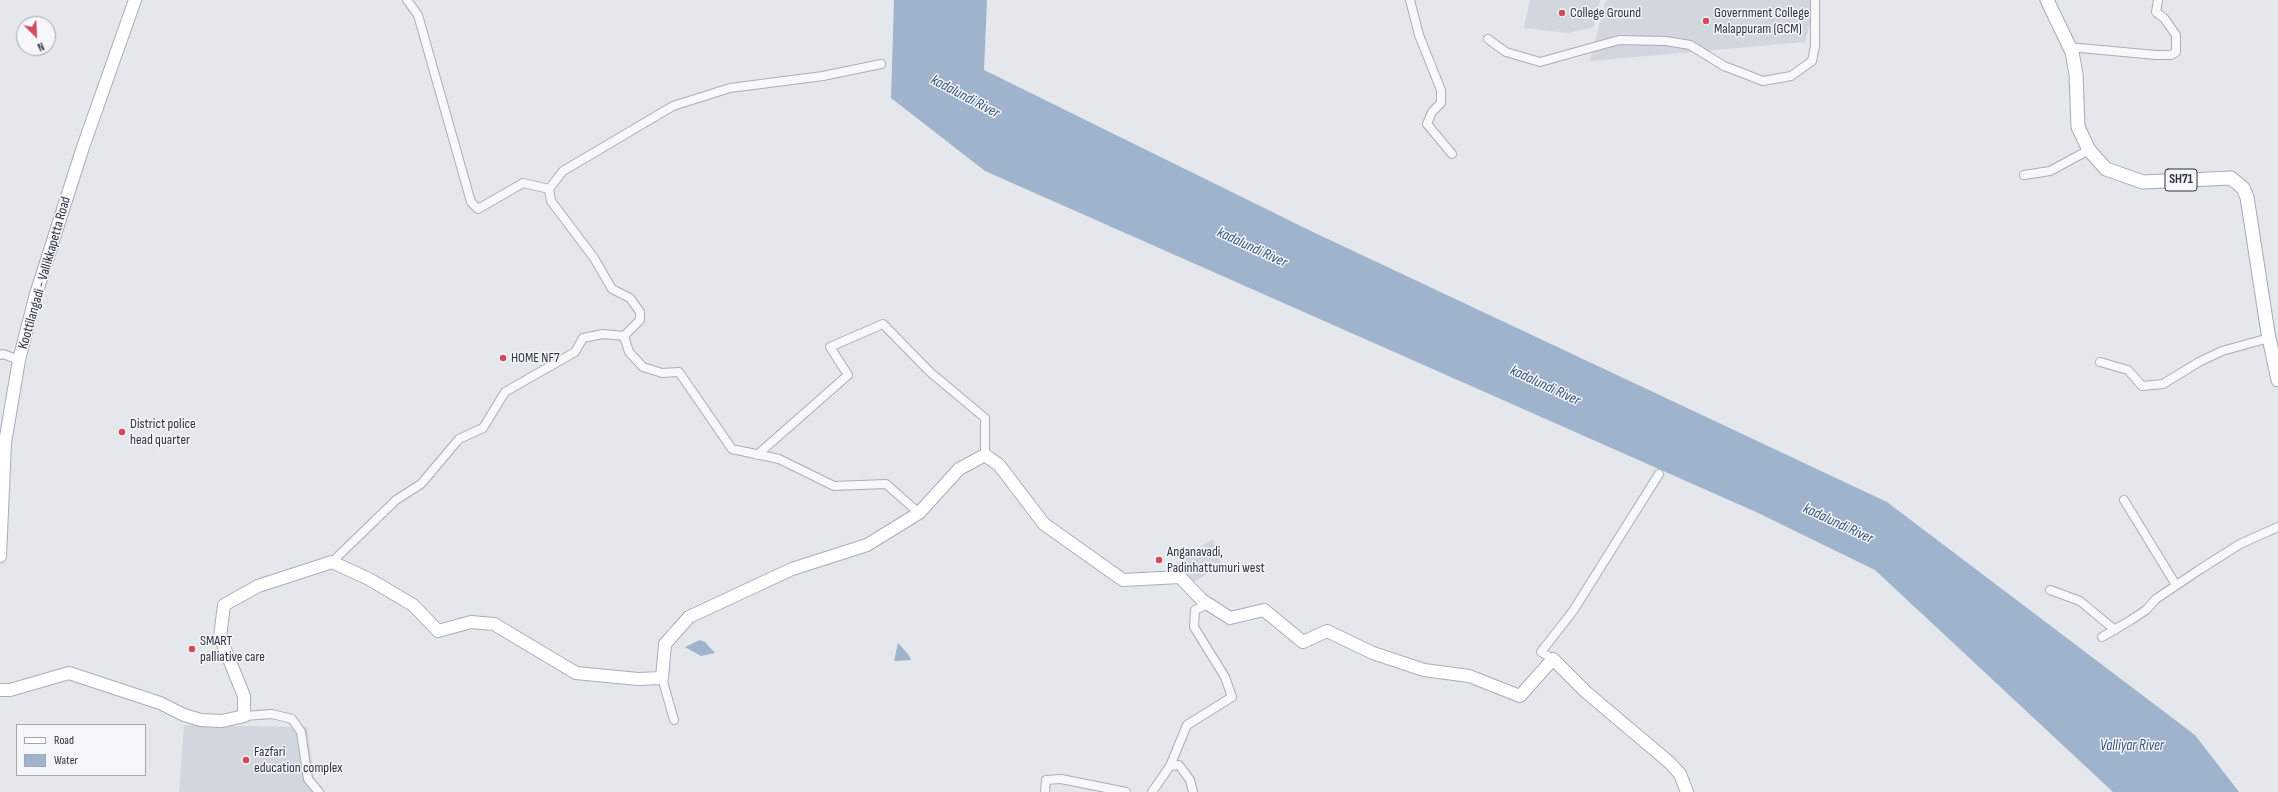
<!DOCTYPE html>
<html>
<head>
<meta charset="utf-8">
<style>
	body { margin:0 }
	#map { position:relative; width:2278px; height:792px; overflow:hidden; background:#e4e7ec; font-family:"Sofia Sans Condensed",sans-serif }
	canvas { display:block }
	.legend { position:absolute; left:16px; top:724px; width:130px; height:52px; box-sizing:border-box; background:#f4f6f9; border:1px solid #a4a8b1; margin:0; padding:5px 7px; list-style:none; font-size:12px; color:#2b3445 }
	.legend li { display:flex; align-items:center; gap:8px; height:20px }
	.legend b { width:20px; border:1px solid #a4a8b1 }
	.north { position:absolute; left:16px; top:16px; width:40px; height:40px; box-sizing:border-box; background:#f4f6f9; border:1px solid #a4a8b1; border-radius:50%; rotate:156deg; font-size:11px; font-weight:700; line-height:16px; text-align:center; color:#2b3445 }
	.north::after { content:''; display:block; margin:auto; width:14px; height:18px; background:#d1495b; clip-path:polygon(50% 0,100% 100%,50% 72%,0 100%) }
</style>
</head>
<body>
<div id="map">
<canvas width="2278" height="792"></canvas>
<ul class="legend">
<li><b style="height:5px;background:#fff"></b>Road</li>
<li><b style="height:11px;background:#9fb4cc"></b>Water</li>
</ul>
<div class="north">N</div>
</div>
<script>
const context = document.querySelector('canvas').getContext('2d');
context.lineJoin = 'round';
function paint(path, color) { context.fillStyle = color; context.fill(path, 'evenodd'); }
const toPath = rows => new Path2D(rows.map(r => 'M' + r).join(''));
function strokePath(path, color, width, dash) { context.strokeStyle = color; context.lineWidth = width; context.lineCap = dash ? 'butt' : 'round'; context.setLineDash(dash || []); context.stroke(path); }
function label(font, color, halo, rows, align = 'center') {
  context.font = font + ' "Sofia Sans Condensed",sans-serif'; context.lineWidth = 3; context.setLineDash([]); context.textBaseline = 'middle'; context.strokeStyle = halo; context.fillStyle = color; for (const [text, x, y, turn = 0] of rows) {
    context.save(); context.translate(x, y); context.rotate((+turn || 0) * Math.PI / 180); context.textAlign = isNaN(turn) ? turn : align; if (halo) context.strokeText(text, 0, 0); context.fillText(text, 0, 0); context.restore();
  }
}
const built = toPath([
	[1530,0,1600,0,1593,27,1568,33,1524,28],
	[1606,0,1817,0,1805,42,1590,61],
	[1213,539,1222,564,1191,584,1172,566],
	[184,725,307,727,316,792,179,792]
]);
const water = toPath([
	[894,0,987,0,984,70,1315,233,1887,502,2195,735,2239,792,2113,792,1875,570,1756,512,985,171,891,98],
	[700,640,705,642,715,653,701,656,685,647],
	[898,643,908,654,911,660,894,661]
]);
const street = toPath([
	[407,0,418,15,471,202,478,209,523,183,549,189],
	[1410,0,1419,35,1441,90,1441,103,1432,112,1427,124,1452,154],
	[1488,39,1506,52,1540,62,1619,40,1666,41,1690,45,1724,66,1763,81,1791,76,1812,61,1815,46,1815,0],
	[2069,47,2156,55,2171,55,2176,52,2176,35,2164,18,2156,12,2158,0],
	[2024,175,2050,171,2089,150],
	[624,336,640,320,640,312,630,298,612,289,594,258,551,201,549,189,563,171,673,106,730,88,823,76,881,64],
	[0,355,3,354,19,360],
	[2100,362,2128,370,2142,386,2163,384,2199,362,2222,351,2269,338],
	[757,455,848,375,830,347,883,324,930,372,985,418,985,455],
	[2124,500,2176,585],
	[332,562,396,500,421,484,459,439,483,428,505,392,575,352,583,338,603,334,624,336,629,352,643,367,662,373,679,372,732,449,779,459,834,486,886,484,919,513],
	[2050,590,2080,601,2115,630],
	[2102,637,2131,620,2146,610,2156,599,2199,570,2240,544,2278,527],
	[1553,659,1541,652,1573,611,1659,474],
	[662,678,674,720],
	[244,716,272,714,292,719,301,732,308,779,319,792],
	[1170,766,1179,765,1190,780,1193,792],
	[1045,792,1046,780,1061,779,1126,792],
	[1152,792,1170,766,1187,725,1232,697,1225,677,1194,627,1195,610,1208,604]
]);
const secondary = toPath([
	[0,556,5,443,19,360,36,294,83,147,135,0],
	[0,690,10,690,69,673,160,703,184,715,201,720,222,721,244,716,244,696,220,637,224,605,258,586,332,562,369,579,413,605,438,631,471,622,494,624,576,673,638,679,662,678,665,644,689,617,792,569,867,545,919,513,959,469,985,455,999,465,1044,524,1123,580,1180,577,1202,600,1230,618,1264,610,1303,642,1327,631,1373,653,1424,670,1469,676,1520,696,1553,659,1586,692,1670,763,1680,774,1687,792]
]);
const primary = toPath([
	[2047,0,2072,52,2076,74,2078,127,2089,150,2106,169,2143,182,2231,178,2243,188,2247,197,2268,333,2278,380]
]);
const markers = [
	[1562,13,4,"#d1495b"],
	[1706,21,4,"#d1495b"],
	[503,358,4,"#d1495b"],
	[122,432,4,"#d1495b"],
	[1159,560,4,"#d1495b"],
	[192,649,4,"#d1495b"],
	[246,760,4,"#d1495b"]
];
const shields = [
	[2181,180,32]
];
const shieldNames = [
	["SH71",2181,180]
];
const poiNames = [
	["College Ground",1570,13],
	["Government College",1714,13],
	["Malappuram (GCM)",1714,29],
	["HOME NF7",511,358],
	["District police",130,424],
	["head quarter",130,440],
	["Anganavadi,",1167,552],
	["Padinhattumuri west",1167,568],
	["SMART",200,641],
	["palliative care",200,657],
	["Fazfari",254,752],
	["education complex",254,768]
];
const streetNames = [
	["Koottilangadi - Vallikkapetta Road",45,273,-74]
];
const waterNames = [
	["kadalundi River",965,97,28],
	["kadalundi River",1252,248,25],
	["kadalundi River",1545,386,25],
	["kadalundi River",1838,524,25],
	["Valliyar River",2132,746]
];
paint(built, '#d2d6de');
paint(water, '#9fb4cc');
strokePath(street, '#a9aeb7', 10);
strokePath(secondary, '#a9aeb7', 14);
strokePath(primary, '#a3abb8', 15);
strokePath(street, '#f7f8fa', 8);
strokePath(secondary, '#fff', 12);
strokePath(primary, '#fff', 13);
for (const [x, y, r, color] of markers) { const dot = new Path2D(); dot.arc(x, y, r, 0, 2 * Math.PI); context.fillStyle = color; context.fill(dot); strokePath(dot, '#f4f6f9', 1.5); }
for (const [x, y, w] of shields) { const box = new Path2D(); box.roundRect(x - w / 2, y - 11, w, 22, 3); context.fillStyle = '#f4f6f9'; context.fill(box); strokePath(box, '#2b3445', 1); }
label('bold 13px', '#2b3445', null, shieldNames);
label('14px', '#2b3445', '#f4f6f9', poiNames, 'left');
label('14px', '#2b3445', '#f4f6f9', streetNames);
label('italic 15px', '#34527a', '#f4f6f9', waterNames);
</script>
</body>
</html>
